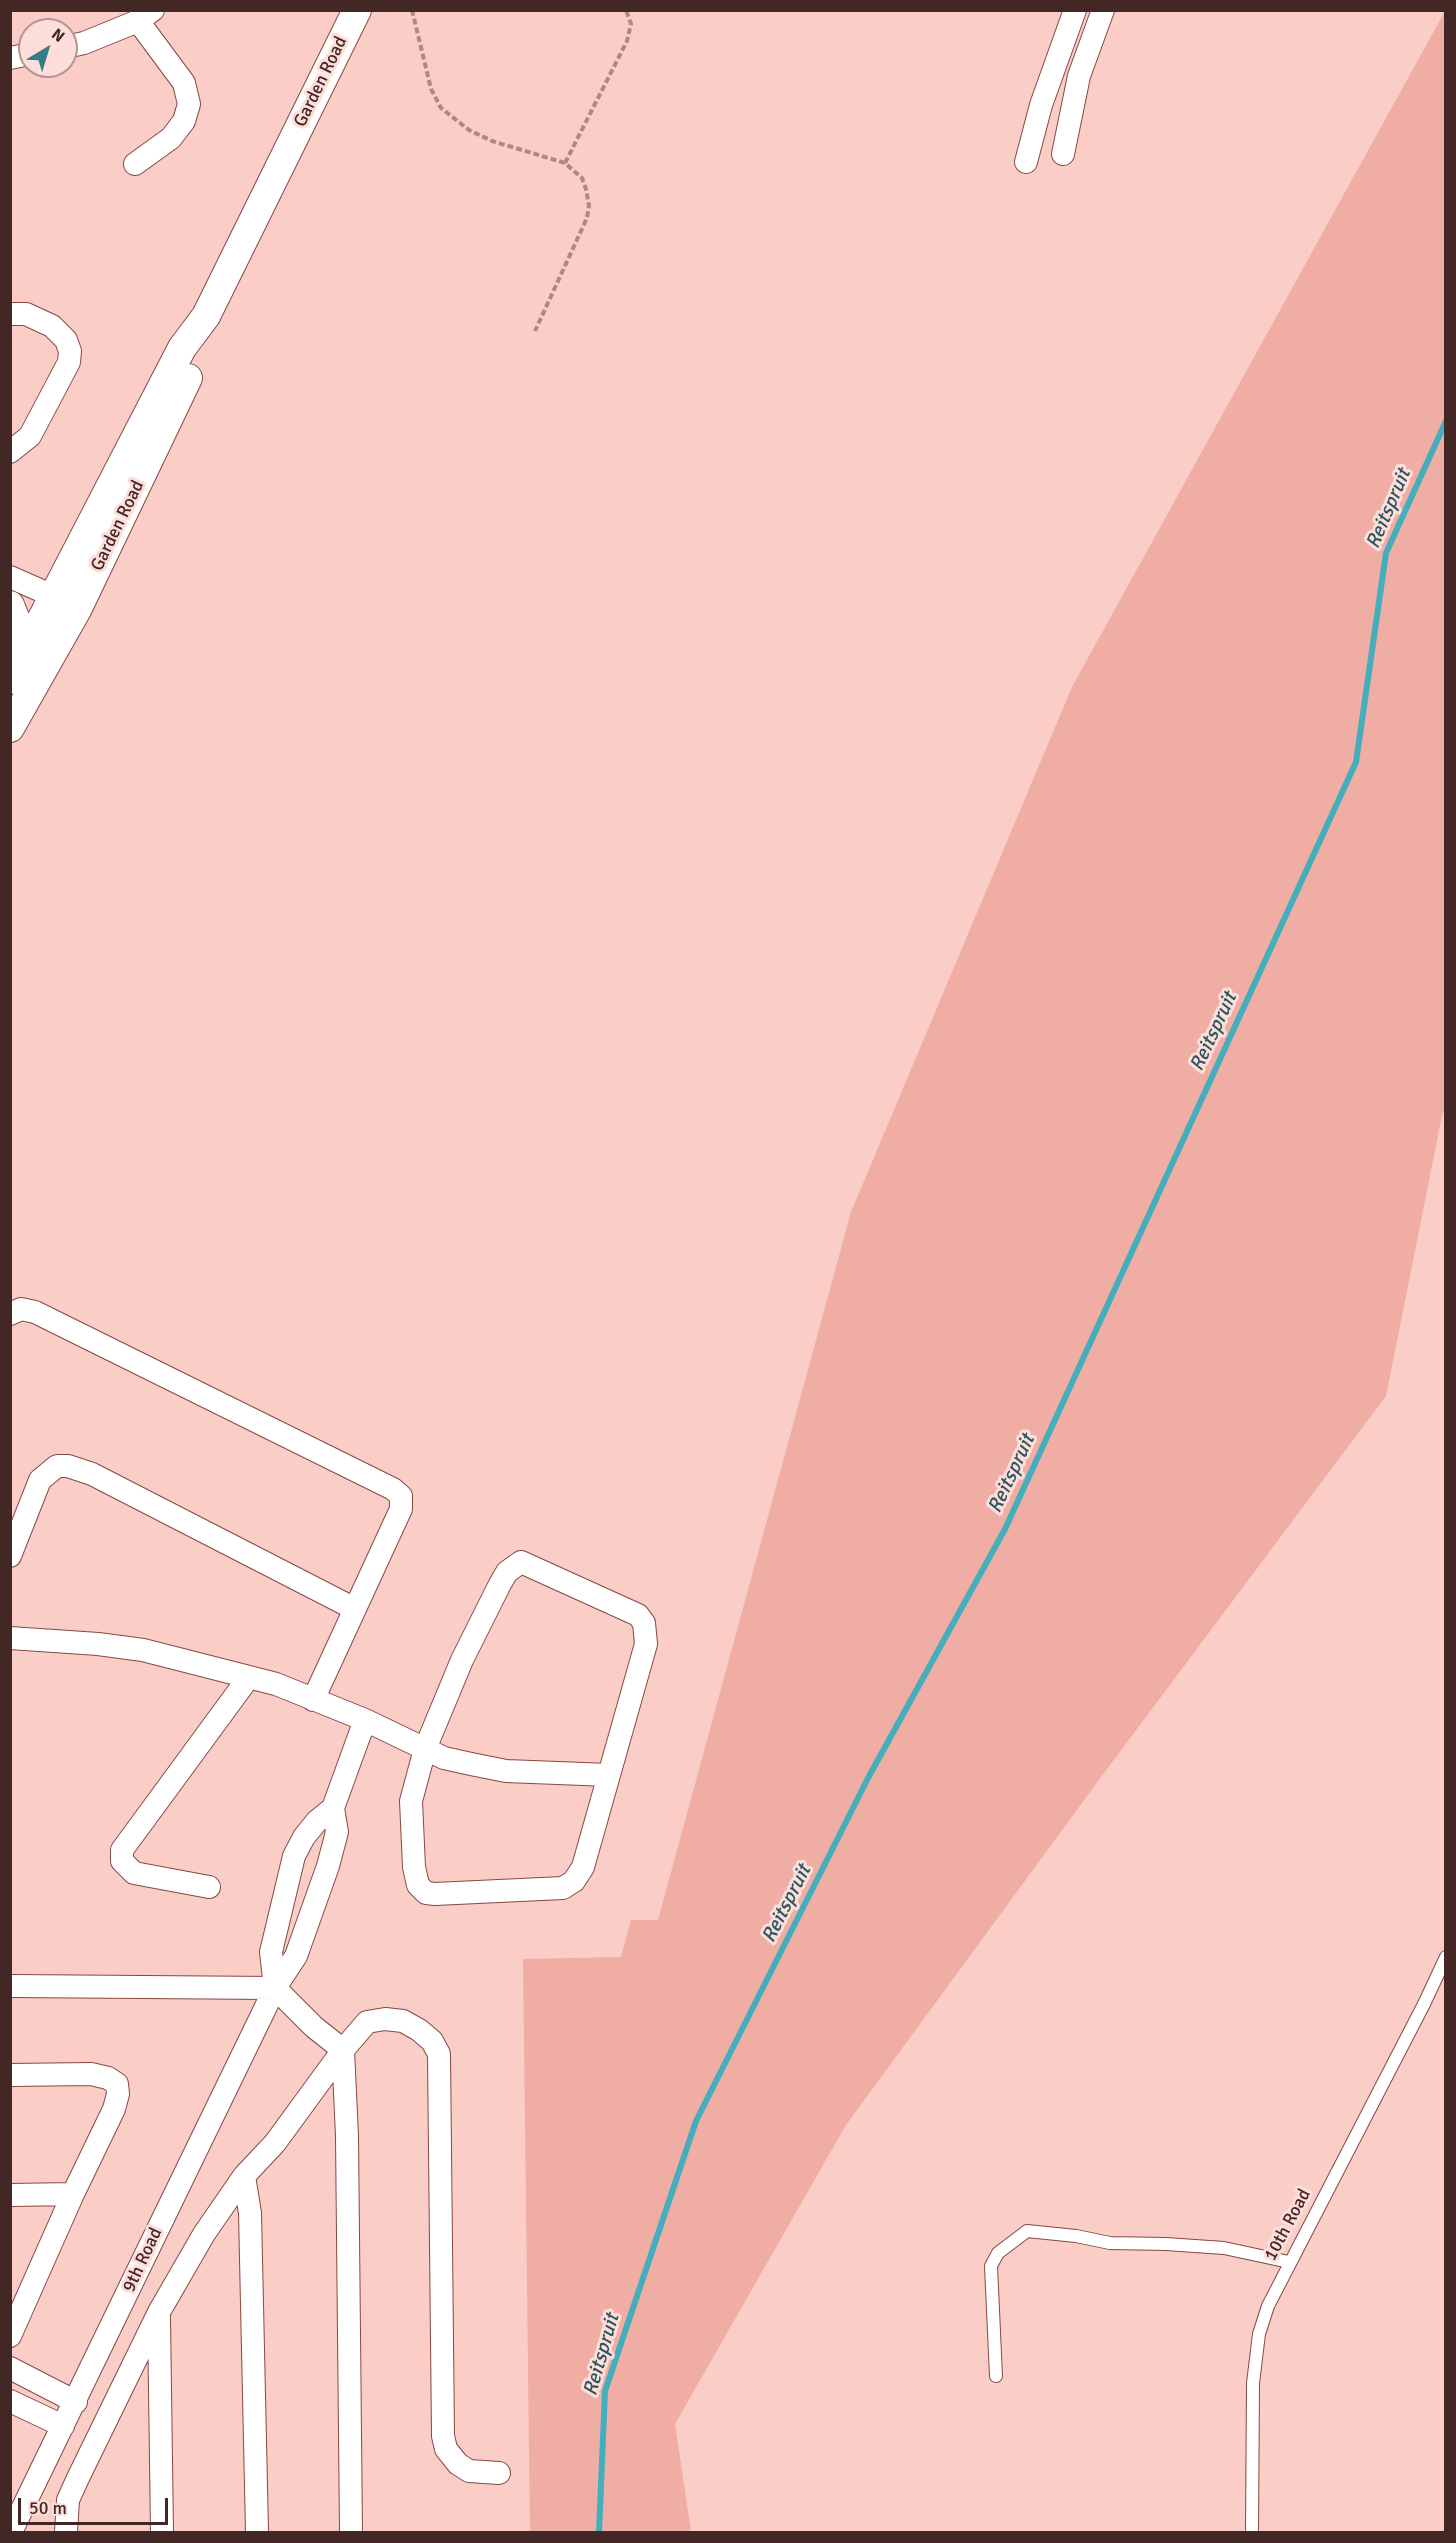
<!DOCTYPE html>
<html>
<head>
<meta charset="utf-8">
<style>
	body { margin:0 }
	#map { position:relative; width:1456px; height:2543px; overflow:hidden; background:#facdc7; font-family:Signika,sans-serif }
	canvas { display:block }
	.frame { position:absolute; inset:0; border:12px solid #432724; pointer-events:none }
	.north { position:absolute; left:18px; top:18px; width:60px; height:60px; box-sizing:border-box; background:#fddeda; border:2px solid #b39591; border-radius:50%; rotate:38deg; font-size:16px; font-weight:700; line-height:24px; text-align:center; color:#432724 }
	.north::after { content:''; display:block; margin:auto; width:21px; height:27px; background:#357d86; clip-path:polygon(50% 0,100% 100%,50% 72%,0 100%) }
	.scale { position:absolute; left:18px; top:2498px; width:150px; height:27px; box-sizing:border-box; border:3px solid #432724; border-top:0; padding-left:8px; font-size:18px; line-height:21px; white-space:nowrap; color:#432724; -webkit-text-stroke:4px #fddeda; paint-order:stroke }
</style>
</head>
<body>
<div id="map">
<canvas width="1456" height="2543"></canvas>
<div class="frame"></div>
<div class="north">N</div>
<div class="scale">50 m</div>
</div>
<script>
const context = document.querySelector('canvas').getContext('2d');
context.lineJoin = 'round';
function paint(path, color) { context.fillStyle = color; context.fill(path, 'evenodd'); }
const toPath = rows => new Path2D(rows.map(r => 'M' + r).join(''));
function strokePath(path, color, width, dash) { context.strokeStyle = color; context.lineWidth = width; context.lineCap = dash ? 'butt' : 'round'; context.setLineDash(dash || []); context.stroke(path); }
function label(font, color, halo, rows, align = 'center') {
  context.font = font + ' Signika,sans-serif'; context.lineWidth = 6; context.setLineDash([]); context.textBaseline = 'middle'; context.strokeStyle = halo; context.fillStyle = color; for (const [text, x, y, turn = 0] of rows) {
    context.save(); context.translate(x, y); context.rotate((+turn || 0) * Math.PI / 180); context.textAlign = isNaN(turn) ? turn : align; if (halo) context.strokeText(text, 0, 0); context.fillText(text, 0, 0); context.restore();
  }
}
const green = toPath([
	[1445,11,1446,1109,1442,1115,1386,1396,1101,1777,846,2125,675,2424,691,2532,530,2532,523,1959,621,1957,631,1920,658,1920,851,1212,1072,687]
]);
const stream = toPath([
	[599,2532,605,2391,696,2121,868,1778,1005,1529,1356,762,1386,553,1446,421]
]);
const path = toPath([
	[412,10,431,89,441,108,469,130,492,141,565,163,582,178,586,189,589,206,587,218,535,331],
	[565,163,627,41,631,24,626,10]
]);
const service = toPath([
	[996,2376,991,2266,998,2253,1027,2231,1076,2236,1110,2243,1166,2244,1224,2248,1289,2262],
	[1252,2532,1253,2383,1259,2334,1268,2306,1424,2004,1446,1957]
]);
const minor = toPath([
	[66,47,84,43,138,21,153,10],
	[10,58,30,54],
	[1063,154,1079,76,1103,10],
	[1026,162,1041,105,1075,10],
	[135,164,171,138,184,121,189,104,184,83,138,21],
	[10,314,26,314,52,326,66,340,70,351,69,362,30,436,10,452],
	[10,577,69,603],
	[10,1314,21,1309,35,1312,393,1489,401,1496,401,1509,313,1700],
	[10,1556,40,1480,57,1466,68,1466,92,1474,355,1609],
	[521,1562,638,1615,644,1623,646,1644,583,1867,574,1881,563,1888,435,1894,426,1893,418,1885,414,1867,411,1801,425,1749,462,1660,500,1584,507,1572,521,1562],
	[10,1638,98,1644,143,1650,276,1684,365,1720,444,1758,471,1764,506,1771,609,1775],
	[333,1808,317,1821,304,1837,294,1856,271,1952,275,1988,314,2027,343,2050,347,2136,351,2532],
	[209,1887,134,1873,122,1861,122,1850,249,1677],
	[10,1986,275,1988],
	[10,2075,91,2074,108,2078,117,2084,118,2094,114,2109,73,2194,10,2336],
	[244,2176,250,2213,257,2532],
	[10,2195,73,2194],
	[159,2318,162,2532],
	[10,2368,76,2402],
	[10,2401,63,2426],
	[11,2532,275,1988,296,1956,328,1866,337,1832,333,1808,365,1720],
	[66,2532,68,2500,78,2478,159,2312,204,2234,244,2176,275,2143,343,2050,367,2022,385,2019,403,2021,419,2030,432,2041,439,2054,443,2436,446,2449,458,2464,469,2471,499,2473]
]);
const tertiary = toPath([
	[10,605,16,620,18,637,16,665],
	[10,680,182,348,206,316,357,10],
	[10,728,78,608,188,378]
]);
const streetNames = [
	["Garden Road",321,82,-64],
	["Garden Road",118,526,-64],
	["10th Road",1288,2225,-62],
	["9th Road",143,2260,-65]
];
const waterNames = [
	["Reitspruit",1389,509,-67],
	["Reitspruit",1214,1032,-65],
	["Reitspruit",1012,1474,-65],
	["Reitspruit",787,1904,-63],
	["Reitspruit",602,2355,-74]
];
paint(green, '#efada4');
strokePath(stream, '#44aebc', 6);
strokePath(service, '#874842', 14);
strokePath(minor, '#874842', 24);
strokePath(tertiary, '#874842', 30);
strokePath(path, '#ae8883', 4, [6, 3]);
strokePath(service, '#fff', 12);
strokePath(minor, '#fff', 22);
strokePath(tertiary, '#fff', 28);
label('18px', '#432724', '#fddeda', streetNames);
label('italic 20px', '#29575d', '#fddeda', waterNames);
</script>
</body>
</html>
